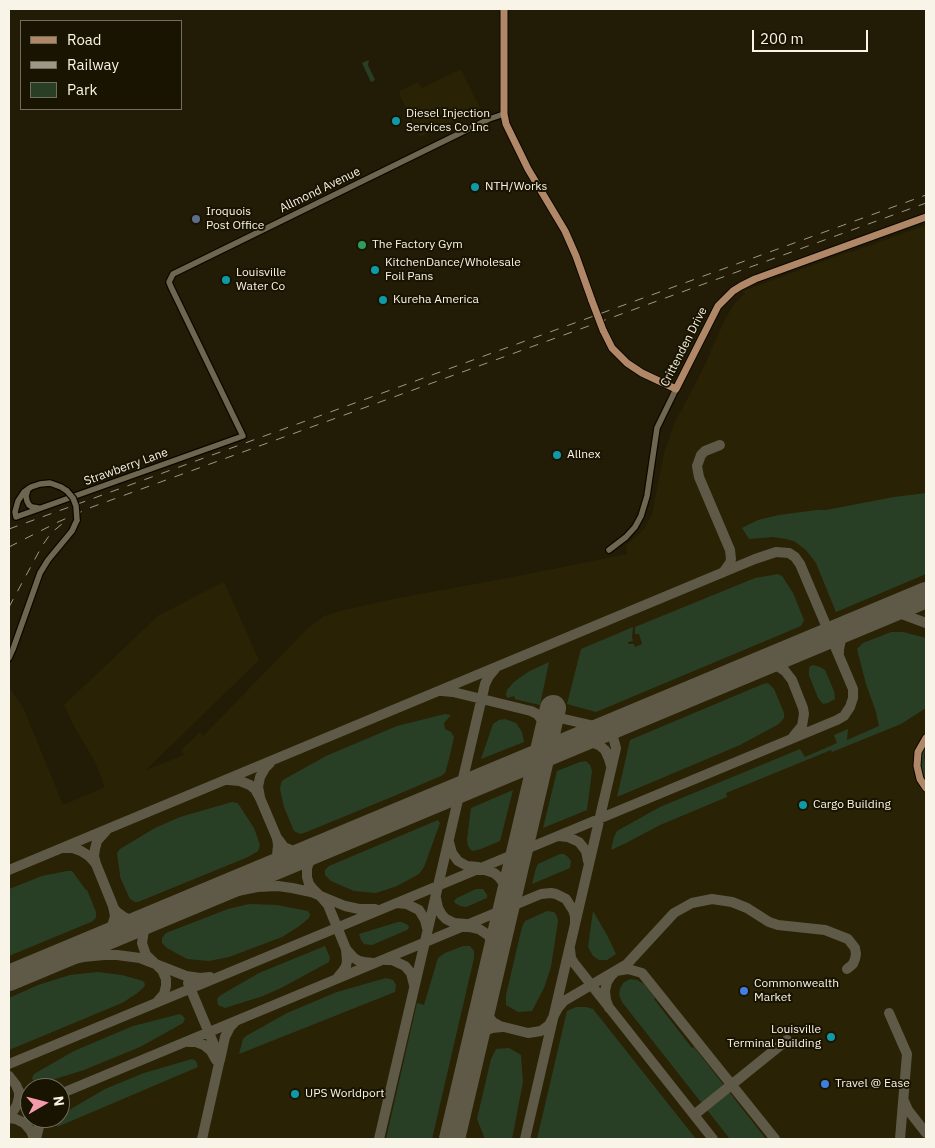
<!DOCTYPE html>
<html>
<head>
<meta charset="utf-8">
<style>
	body { margin:0 }
	#map { position:relative; width:935px; height:1148px; overflow:hidden; background:#221c07; font-family:"IBM Plex Sans",sans-serif }
	canvas { display:block }
	.frame { position:absolute; inset:0; border:10px solid #f8f4e7; pointer-events:none }
	.legend { position:absolute; left:20px; top:20px; width:162px; height:90px; box-sizing:border-box; background:#191301; border:1px solid #726d5d; margin:0; padding:6px 9px; list-style:none; font-size:15px; color:#f8f4e7 }
	.legend li { display:flex; align-items:center; gap:10px; height:25px }
	.legend b { width:25px; border:1px solid #726d5d }
	.north { position:absolute; left:20px; top:1078px; width:50px; height:50px; box-sizing:border-box; background:#191301; border:1px solid #726d5d; border-radius:50%; rotate:82deg; font-size:14px; font-weight:700; line-height:20px; text-align:center; color:#f8f4e7 }
	.north::after { content:''; display:block; margin:auto; width:18px; height:22px; background:#f39aab; clip-path:polygon(50% 0,100% 100%,50% 72%,0 100%) }
	.scale { position:absolute; left:752px; top:30px; width:116px; height:22px; box-sizing:border-box; border:2px solid #f8f4e7; border-top:0; padding-left:6px; font-size:15px; line-height:18px; white-space:nowrap; color:#f8f4e7; -webkit-text-stroke:4px #191301; paint-order:stroke }
</style>
</head>
<body>
<div id="map">
<canvas width="935" height="1148"></canvas>
<div class="frame"></div>
<ul class="legend">
<li><b style="height:6px;background:#b18867"></b>Road</li>
<li><b style="height:6px;background:#9c9887"></b>Railway</li>
<li><b style="height:14px;background:#293f25"></b>Park</li>
</ul>
<div class="north">N</div>
<div class="scale">200 m</div>
</div>
<script>
const context = document.querySelector('canvas').getContext('2d');
context.lineJoin = 'round';
function paint(path, color) { context.fillStyle = color; context.fill(path, 'evenodd'); }
const toPath = rows => new Path2D(rows.map(r => 'M' + r).join(''));
function strokePath(path, color, width, dash) { context.strokeStyle = color; context.lineWidth = width; context.lineCap = dash ? 'butt' : 'round'; context.setLineDash(dash || []); context.stroke(path); }
function label(font, color, halo, rows, align = 'center') {
  context.font = font + ' "IBM Plex Sans",sans-serif'; context.lineWidth = 4; context.setLineDash([]); context.textBaseline = 'middle'; context.strokeStyle = halo; context.fillStyle = color; for (const [text, x, y, turn = 0] of rows) {
    context.save(); context.translate(x, y); context.rotate((+turn || 0) * Math.PI / 180); context.textAlign = isNaN(turn) ? turn : align; if (halo) context.strokeText(text, 0, 0); context.fillText(text, 0, 0); context.restore();
  }
}
const built = toPath([
	[461,69,480,108,420,137,399,94,401,90,418,82,422,88],
	[926,225,926,1139,9,1139,9,687,23,707,63,805,105,787,95,762,74,726,64,705,159,615,224,582,259,660,146,770,184,755,181,750,200,732,203,736,309,627,324,616,344,610,393,599,513,577,627,554,626,546,644,529,652,514,664,453,674,424,703,369,725,319,735,303,745,294,743,291,851,251,852,252],
	[30,1088,60,1088,60,1118,30,1118]
]);
const green = toPath([
	[369,60,368,65,375,80,371,82,362,63],
	[926,493,926,574,836,612,816,563,806,550,794,541,786,539,773,537,749,539,742,528,758,520,779,515,817,510,826,510,894,497],
	[778,574,782,576,793,593,804,620,801,626,596,712,567,704,581,649,633,627,632,637,633,641,628,642,628,644,634,644,635,647,642,644,639,634,635,634,635,627,755,578],
	[891,632,903,632,926,638,926,708,901,724,832,752,831,750,726,793,727,797,660,825,626,843,611,850,614,837,617,831,660,807,800,749,805,757,837,743,834,735,848,729,847,740,879,726,876,712,866,684,857,649,863,643],
	[549,662,540,705,518,700,515,699,514,696,507,698,506,694,507,690,514,682,528,672],
	[813,665,820,667,825,670,834,691,835,699,828,703,823,704,818,698,809,675,809,669,810,666],
	[768,683,774,689,784,713,784,718,779,724,740,745,617,797,630,740,763,684],
	[445,714,451,715,444,723,445,729,451,732,454,737,449,759,445,773,441,776,394,796,304,833,300,834,294,831,284,807,280,789,281,783,283,780,326,756,397,726],
	[505,719,516,723,522,732,524,742,481,759,493,724,499,720],
	[926,743,924,757,926,768,926,784,920,770,919,759,922,750],
	[586,761,590,765,592,771,587,810,543,828,557,771,580,762],
	[513,790,500,841,481,849,472,851,468,846,467,840,471,808],
	[232,802,237,803,239,805,254,828,260,845,258,851,248,857,138,902,135,902,130,899,120,877,120,875,117,853,120,849,155,828,180,817],
	[438,820,440,823,424,867,419,874,397,886,376,893,354,891,331,881,325,875,325,870,329,866],
	[560,854,564,854,568,857,571,861,570,868,532,884,536,868,538,864],
	[67,871,72,871,86,890,87,890,96,912,96,917,94,920,91,922,9,956,9,889,42,876],
	[476,889,483,889,487,895,487,898,466,907,460,906,455,903,454,901,457,898],
	[249,904,277,905,308,911,310,914,309,918,298,927,282,937,229,957,209,961,187,959,167,948,162,943,162,938,166,933,228,909],
	[547,911,554,912,557,916,558,921,551,967,544,988,532,1011,518,1012,506,1005,506,995,522,927,525,921],
	[593,911,608,937,616,954,607,960,599,960,593,956,588,947],
	[398,922,402,922,408,925,409,928,407,930,372,945,364,944,361,940,359,934],
	[325,946,330,958,329,962,281,988,263,996,225,1008,218,1005,217,999,221,995,259,973],
	[463,946,470,946,474,951,474,958,432,1139,386,1139,417,1003,424,1005,438,958,445,953],
	[98,972,122,975,143,981,145,984,144,987,136,994,122,1003,9,1050,9,998,38,985,70,975],
	[386,978,393,980,396,985,395,992,239,1054,243,1039,246,1036,287,1013,337,992],
	[630,979,637,980,644,984,655,998,654,999,692,1048,694,1047,766,1139,730,1139,622,1002,619,995,620,989,623,983],
	[576,1007,586,1007,593,1009,696,1139,537,1139,567,1011],
	[180,1014,183,1016,185,1019,183,1023,140,1047,84,1070,39,1084,34,1082,32,1078,34,1074,74,1051,133,1026],
	[509,1048,521,1055,522,1070,523,1082,512,1139,485,1139,477,1119,491,1059,496,1049],
	[192,1059,196,1061,198,1067,57,1127,60,1116,64,1113,105,1089,144,1073]
]);
const taxiway = toPath([
	[720,445,705,451,701,455,697,466,699,477,730,550,731,559,730,563,725,570,722,573],
	[878,616,891,613,899,613,926,623],
	[839,653,839,649,841,640,845,632,853,626],
	[724,680,759,666,766,664,779,667,785,671,792,680,803,708,804,714,802,726,793,737],
	[442,691,453,692,531,711,537,714,541,719,544,725,546,731,537,772],
	[551,753,578,742,591,742,599,745,605,750,609,759,611,766],
	[228,780,240,781,250,785,255,789,260,798,277,838,278,845,277,856,269,867,264,870,229,885],
	[260,797,258,787,260,777,265,768,270,763],
	[559,836,568,837,579,842,586,851,588,861],
	[278,839,284,847,296,852,308,852,317,848],
	[449,842,452,853,458,861,467,866,478,867],
	[64,848,73,848,81,851,89,856,96,864],
	[9,870,755,559,776,552,789,553,795,557,800,564,853,689,853,698,850,707,844,716,837,720,9,1064],
	[478,870,485,870,494,873,499,877,505,885,508,895,499,935],
	[510,895,519,858,526,850],
	[436,898,438,908,442,915,446,919,454,923,466,924],
	[397,903,407,904,419,910,425,920,427,928],
	[113,907,117,912,124,917,133,921,143,920],
	[153,919,147,925,144,930,142,943,146,955,162,970,166,979,166,986,164,994,157,1002],
	[463,927,470,927,479,929,488,935,492,942,494,955,486,991],
	[106,938,140,924,218,895,257,887,278,886,292,888,311,892,345,906,359,909,375,909],
	[346,949,354,958,359,961,364,962,373,963],
	[570,949,571,958,574,963,713,1139],
	[65,953,102,938,109,932,113,923,115,916,113,906,96,864,94,856,95,849,97,841,106,831],
	[385,960,392,960,405,966,411,973,414,985],
	[338,977,343,971,346,966,347,961,346,949,328,905,322,898,313,889,309,884,307,877,307,868,310,860,318,851,356,834],
	[9,980,60,962,83,957,104,955,117,955,140,958,186,976,200,978,210,977],
	[188,983,220,1059,202,1139],
	[488,987,485,1007,487,1015,493,1022,500,1026,528,1033,541,1031,549,1025,558,1008,564,1001,627,964,674,913,692,903,712,899,732,902,747,908,769,922,778,925,825,930,848,939,855,948,856,954,855,959,853,964,847,969],
	[609,1008,606,1000,605,991,607,982,611,976,616,971,628,969,642,973,775,1139],
	[889,1013,907,1054,900,1139],
	[188,1042,196,1042,204,1045,211,1051,216,1060],
	[472,1054,477,1039,483,1032,492,1028,502,1027],
	[220,1060,225,1037,230,1027,234,1023],
	[9,1076,16,1085,30,1118],
	[60,1094,541,894,551,893,556,894,566,899,573,910,575,916,575,923],
	[904,1101,908,1110,926,1133],
	[9,1115,14,1110,17,1105,19,1097,19,1091],
	[694,1115,787,1040],
	[9,1118,16,1119,24,1123,31,1131,34,1139],
	[36,1139,41,1118],
	[379,1139,485,684,489,676,495,669],
	[525,1139,616,748,613,737,606,729,599,727,551,716]
]);
const runway = toPath([
	[9,978,926,595],
	[452,1139,553,708]
]);
const minor = toPath([
	[28,489,26,496,27,501,29,505,32,507,38,508],
	[67,491,61,487,50,483,40,484,31,487,24,492,18,501,15,512,16,517,243,436,171,287,169,282,173,274,489,119,504,114],
	[609,550,626,537,635,527,641,516,647,496,657,428,676,389],
	[9,658,13,649,40,573,48,560,72,531,77,520]
]);
const major = toPath([
	[504,9,504,114,506,124,528,169,565,231,576,256,592,301],
	[603,330,612,348,627,363,642,373,676,389,718,306,733,291,741,286,755,279,926,217],
	[926,738,918,752,917,766,920,779,926,788]
]);
const rail = toPath([
	[9,529,926,195],
	[9,547,58,522,92,507,926,203],
	[9,607,42,546,51,533,62,524]
]);
const minorBridge = toPath([
	[67,491,73,498,76,506,77,520]
]);
const majorBridge = toPath([
	[592,301,603,330]
]);
const markers = [
	[396,121,5,"#0f9aa8"],
	[475,187,5,"#0f9aa8"],
	[196,219,5,"#5c6f8a"],
	[362,245,5,"#2e9e5b"],
	[375,270,5,"#0f9aa8"],
	[226,280,5,"#0f9aa8"],
	[383,300,5,"#0f9aa8"],
	[557,455,5,"#0f9aa8"],
	[803,805,5,"#0f9aa8"],
	[744,991,5,"#3f7fe0"],
	[831,1037,5,"#0f9aa8"],
	[825,1084,5,"#3f7fe0"],
	[295,1094,5,"#0f9aa8"]
];
const poiNames = [
	["Diesel Injection",406,114],
	["Services Co Inc",406,128],
	["NTH/Works",485,187],
	["Iroquois",206,212],
	["Post Office",206,226],
	["The Factory Gym",372,245],
	["KitchenDance/Wholesale",385,263],
	["Foil Pans",385,277],
	["Louisville",236,273],
	["Water Co",236,287],
	["Kureha America",393,300],
	["Allnex",567,455],
	["Cargo Building",813,805],
	["Commonwealth",754,984],
	["Market",754,998],
	["Louisville",821,1030,"right"],
	["Terminal Building",821,1044,"right"],
	["Travel @ Ease",835,1084],
	["UPS Worldport",305,1094]
];
const streetNames = [
	["Allmond Avenue",320,190,-26],
	["Crittenden Drive",684,347,-63],
	["Strawberry Lane",126,467,-20]
];
paint(built, '#2a2205');
paint(green, '#293f25');
strokePath(taxiway, '#5f5a47', 10);
strokePath(runway, '#5f5a47', 26);
strokePath(minor, '#0c0600', 8);
strokePath(major, '#0c0600', 9);
strokePath(minor, '#6e664f', 5.5);
strokePath(major, '#b18867', 7);
strokePath(rail, '#9c9887', 1, [9, 9]);
strokePath(minorBridge, '#0c0600', 8, []);
strokePath(majorBridge, '#0c0600', 9, []);
strokePath(minorBridge, '#6e664f', 5.5);
strokePath(majorBridge, '#b18867', 7);
for (const [x, y, r, color] of markers) { const dot = new Path2D(); dot.arc(x, y, r, 0, 2 * Math.PI); context.fillStyle = color; context.fill(dot); strokePath(dot, '#191301', 2); }
label('12px', '#f8f4e7', '#191301', poiNames, 'left');
label('12px', '#f8f4e7', '#191301', streetNames);
</script>
</body>
</html>
